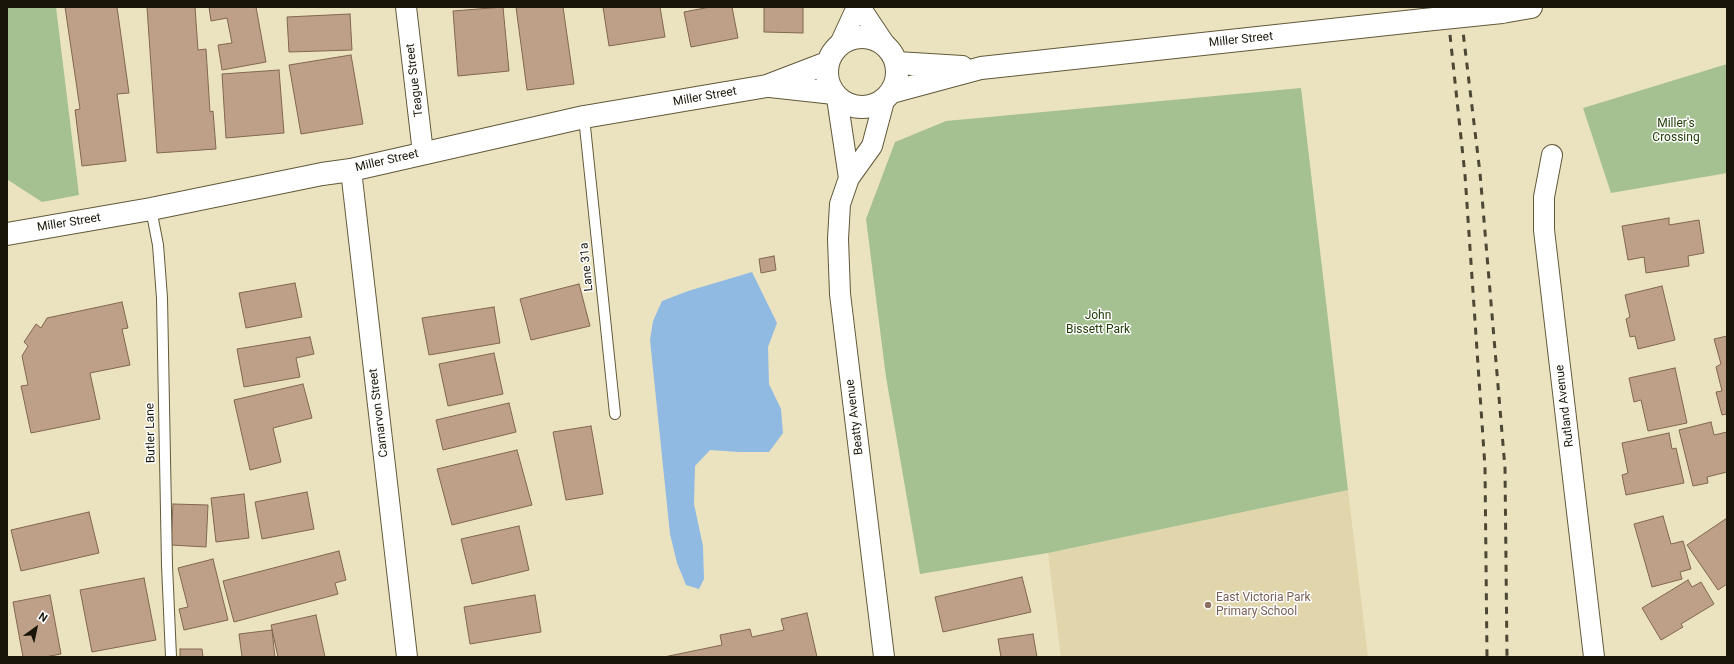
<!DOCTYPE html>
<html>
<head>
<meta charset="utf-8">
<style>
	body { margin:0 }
	#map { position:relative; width:1734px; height:664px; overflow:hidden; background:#ebe3bf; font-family:Roboto,sans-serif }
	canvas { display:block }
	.frame { position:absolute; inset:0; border:8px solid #191609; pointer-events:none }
	.north { position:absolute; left:16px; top:608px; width:40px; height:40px; -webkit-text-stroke:3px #fff; paint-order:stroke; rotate:33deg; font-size:11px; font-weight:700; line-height:16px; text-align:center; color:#191609 }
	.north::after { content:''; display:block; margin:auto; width:14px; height:18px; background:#191609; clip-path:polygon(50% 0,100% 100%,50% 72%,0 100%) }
</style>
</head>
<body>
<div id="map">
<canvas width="1734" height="664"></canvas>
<div class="frame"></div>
<div class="north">N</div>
</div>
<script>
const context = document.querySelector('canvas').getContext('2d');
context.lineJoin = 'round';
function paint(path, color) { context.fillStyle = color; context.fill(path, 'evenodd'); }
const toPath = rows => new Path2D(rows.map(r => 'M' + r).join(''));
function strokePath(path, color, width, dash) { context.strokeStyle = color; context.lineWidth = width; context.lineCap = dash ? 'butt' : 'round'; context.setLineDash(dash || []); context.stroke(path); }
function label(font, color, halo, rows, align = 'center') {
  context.font = font + ' Roboto,sans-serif'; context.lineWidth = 3; context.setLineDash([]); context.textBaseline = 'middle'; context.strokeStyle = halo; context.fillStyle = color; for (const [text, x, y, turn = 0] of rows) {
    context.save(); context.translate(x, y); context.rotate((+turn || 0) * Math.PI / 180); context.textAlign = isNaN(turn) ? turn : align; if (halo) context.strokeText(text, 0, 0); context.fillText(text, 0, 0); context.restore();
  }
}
const built = toPath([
	[1348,490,1368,657,1061,657,1048,553]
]);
const green = toPath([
	[7,7,56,7,79,195,42,202,8,180],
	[1727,64,1727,173,1611,193,1583,108],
	[1301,88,1348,490,1048,553,920,574,886,377,866,219,895,142,946,121]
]);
const water = toPath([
	[752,272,777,323,768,347,769,384,781,409,783,433,769,452,739,452,710,450,695,466,694,504,703,546,704,579,699,589,686,585,677,563,670,534,650,340,653,321,662,301,688,291]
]);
const building = toPath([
	[65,7,117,7,129,93,117,94,126,161,82,166,75,110,80,109,65,7],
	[147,7,195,7,198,50,206,49,210,112,213,111,216,149,157,153,147,7],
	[209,7,256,7,266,62,222,70,218,45,232,43,227,18,211,21,209,7],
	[503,7,509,71,458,76,453,11,503,7],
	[516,7,563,7,574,84,527,90,516,7],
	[603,7,660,7,665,37,609,46,603,7],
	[710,7,732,7,738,38,691,47,684,12,710,7],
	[764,7,803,7,803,33,764,32,764,7],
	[350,14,352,50,289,52,287,17,350,14],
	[351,55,363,124,301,134,289,65,351,55],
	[279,70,284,133,226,138,222,74,279,70],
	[1669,218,1669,225,1699,220,1704,253,1688,256,1689,266,1646,273,1644,257,1628,260,1622,226,1669,218],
	[774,256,776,270,761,273,759,259,774,256],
	[295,283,302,317,246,328,239,293,295,283],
	[579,284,590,326,531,340,520,299,579,284],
	[1662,286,1675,340,1638,349,1635,336,1630,337,1626,319,1630,317,1625,295,1662,286],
	[122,302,128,328,122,329,130,365,90,373,100,419,31,433,21,386,28,385,22,356,28,346,24,342,36,324,41,328,47,318,122,302],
	[494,307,500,343,429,355,422,318,494,307],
	[1727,336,1727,414,1722,415,1716,392,1722,391,1716,367,1721,364,1714,339,1727,336],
	[310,337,314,354,296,358,300,377,244,387,237,349,310,337],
	[494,353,503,394,448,406,439,364,494,353],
	[1675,368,1687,423,1648,431,1641,400,1634,402,1629,378,1675,368],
	[303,384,312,418,273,428,281,462,250,470,234,400,303,384],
	[509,403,516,432,443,450,436,420,509,403],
	[1711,422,1714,435,1727,432,1727,472,1707,477,1708,483,1693,486,1679,430,1711,422],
	[591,426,603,494,566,500,553,432,591,426],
	[1669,433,1672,449,1676,448,1684,483,1626,495,1622,475,1628,473,1622,443,1669,433],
	[517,450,532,505,452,525,437,469,517,450],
	[307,492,314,529,262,539,255,502,307,492],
	[244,494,249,538,216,542,211,498,244,494],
	[173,504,208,505,206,547,171,545,173,504],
	[89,512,99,553,21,571,11,530,89,512],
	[1663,516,1671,544,1683,541,1691,569,1680,572,1682,579,1652,587,1634,524,1663,516],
	[1727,518,1727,584,1718,590,1687,545,1727,518],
	[519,526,529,570,472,584,461,539,519,526],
	[339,551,346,580,335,583,338,594,234,622,223,581,339,551],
	[213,559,228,620,184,630,179,609,188,607,178,568,213,559],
	[1022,577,1031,612,943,632,935,597,1022,577],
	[144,578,156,640,92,652,80,590,144,578],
	[1688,580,1692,587,1701,582,1714,604,1681,624,1683,627,1661,640,1642,608,1688,580],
	[50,595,61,654,45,657,23,657,13,602,50,595],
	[535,595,541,632,470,644,464,607,535,595],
	[807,613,817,657,664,657,722,645,720,635,750,629,752,637,784,630,781,619,807,613],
	[316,615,325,657,278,657,271,625,316,615],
	[272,630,275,657,242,657,239,634,272,630],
	[1033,634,1037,657,1001,657,998,639,1033,634],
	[180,649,202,649,203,657,180,657,180,649]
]);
const service = toPath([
	[584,117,615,414],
	[151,209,158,245,162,298,167,565,171,657]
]);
const minor = toPath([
	[406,7,423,153],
	[860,7,886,46],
	[840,44,857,7],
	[837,98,849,178],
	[884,101,872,146,849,178,840,204,838,239,840,294,884,657],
	[1552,155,1544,197,1544,230,1594,657],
	[351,170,407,657]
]);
const secondary = toPath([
	[1502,12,1531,7],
	'827 72a35 35 0 1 1 70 0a35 35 0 1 1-70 0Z',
	[897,63,962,67],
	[770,86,834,93],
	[892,92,981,68,1424,20],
	[7,234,151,209,322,174,351,170,584,117,767,86,827,63]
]);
const rail = toPath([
	[1447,7,1465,175,1485,467,1487,657],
	[1460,7,1480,173,1505,468,1507,657]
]);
const secondaryBridge = toPath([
	[1424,20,1502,12]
]);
const markers = [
	[1208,605,4,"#8d6e63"]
];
const streetNames = [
	["Miller Street",1241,40,-6],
	["Teague Street",415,80,-97],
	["Miller Street",705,97,-10],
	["Miller Street",387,161,-13],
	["Miller Street",69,223,-9],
	["Lane 31a",587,267,-96],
	["Rutland Avenue",1565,406,-97],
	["Carnarvon Street",379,413,-97],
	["Beatty Avenue",855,417,-97],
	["Butler Lane",151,433,-91]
];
const parkNames = [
	["Miller's",1676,124],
	["Crossing",1676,138],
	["John",1098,316],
	["Bissett Park",1098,330]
];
const educationNames = [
	["East Victoria Park",1216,598],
	["Primary School",1216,612]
];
paint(built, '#e1d6ab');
paint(green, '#a5c191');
paint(water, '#91bae3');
paint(building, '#bea088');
strokePath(building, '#816650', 1);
strokePath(service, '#61593a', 12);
strokePath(minor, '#61593a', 22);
strokePath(secondary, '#61593a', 24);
strokePath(service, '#fff', 10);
strokePath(minor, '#fff', 20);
strokePath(secondary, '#fff', 22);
strokePath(rail, '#4d4836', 3, [7, 7]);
strokePath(secondaryBridge, '#61593a', 24, []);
strokePath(secondaryBridge, '#fff', 22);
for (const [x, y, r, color] of markers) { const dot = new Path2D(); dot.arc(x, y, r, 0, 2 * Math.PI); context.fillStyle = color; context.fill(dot); strokePath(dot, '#fff', 1.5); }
label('12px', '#191609', '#fff', streetNames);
label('12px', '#233d07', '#fff', parkNames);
label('12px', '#785e54', '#fff', educationNames, 'left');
</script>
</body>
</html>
